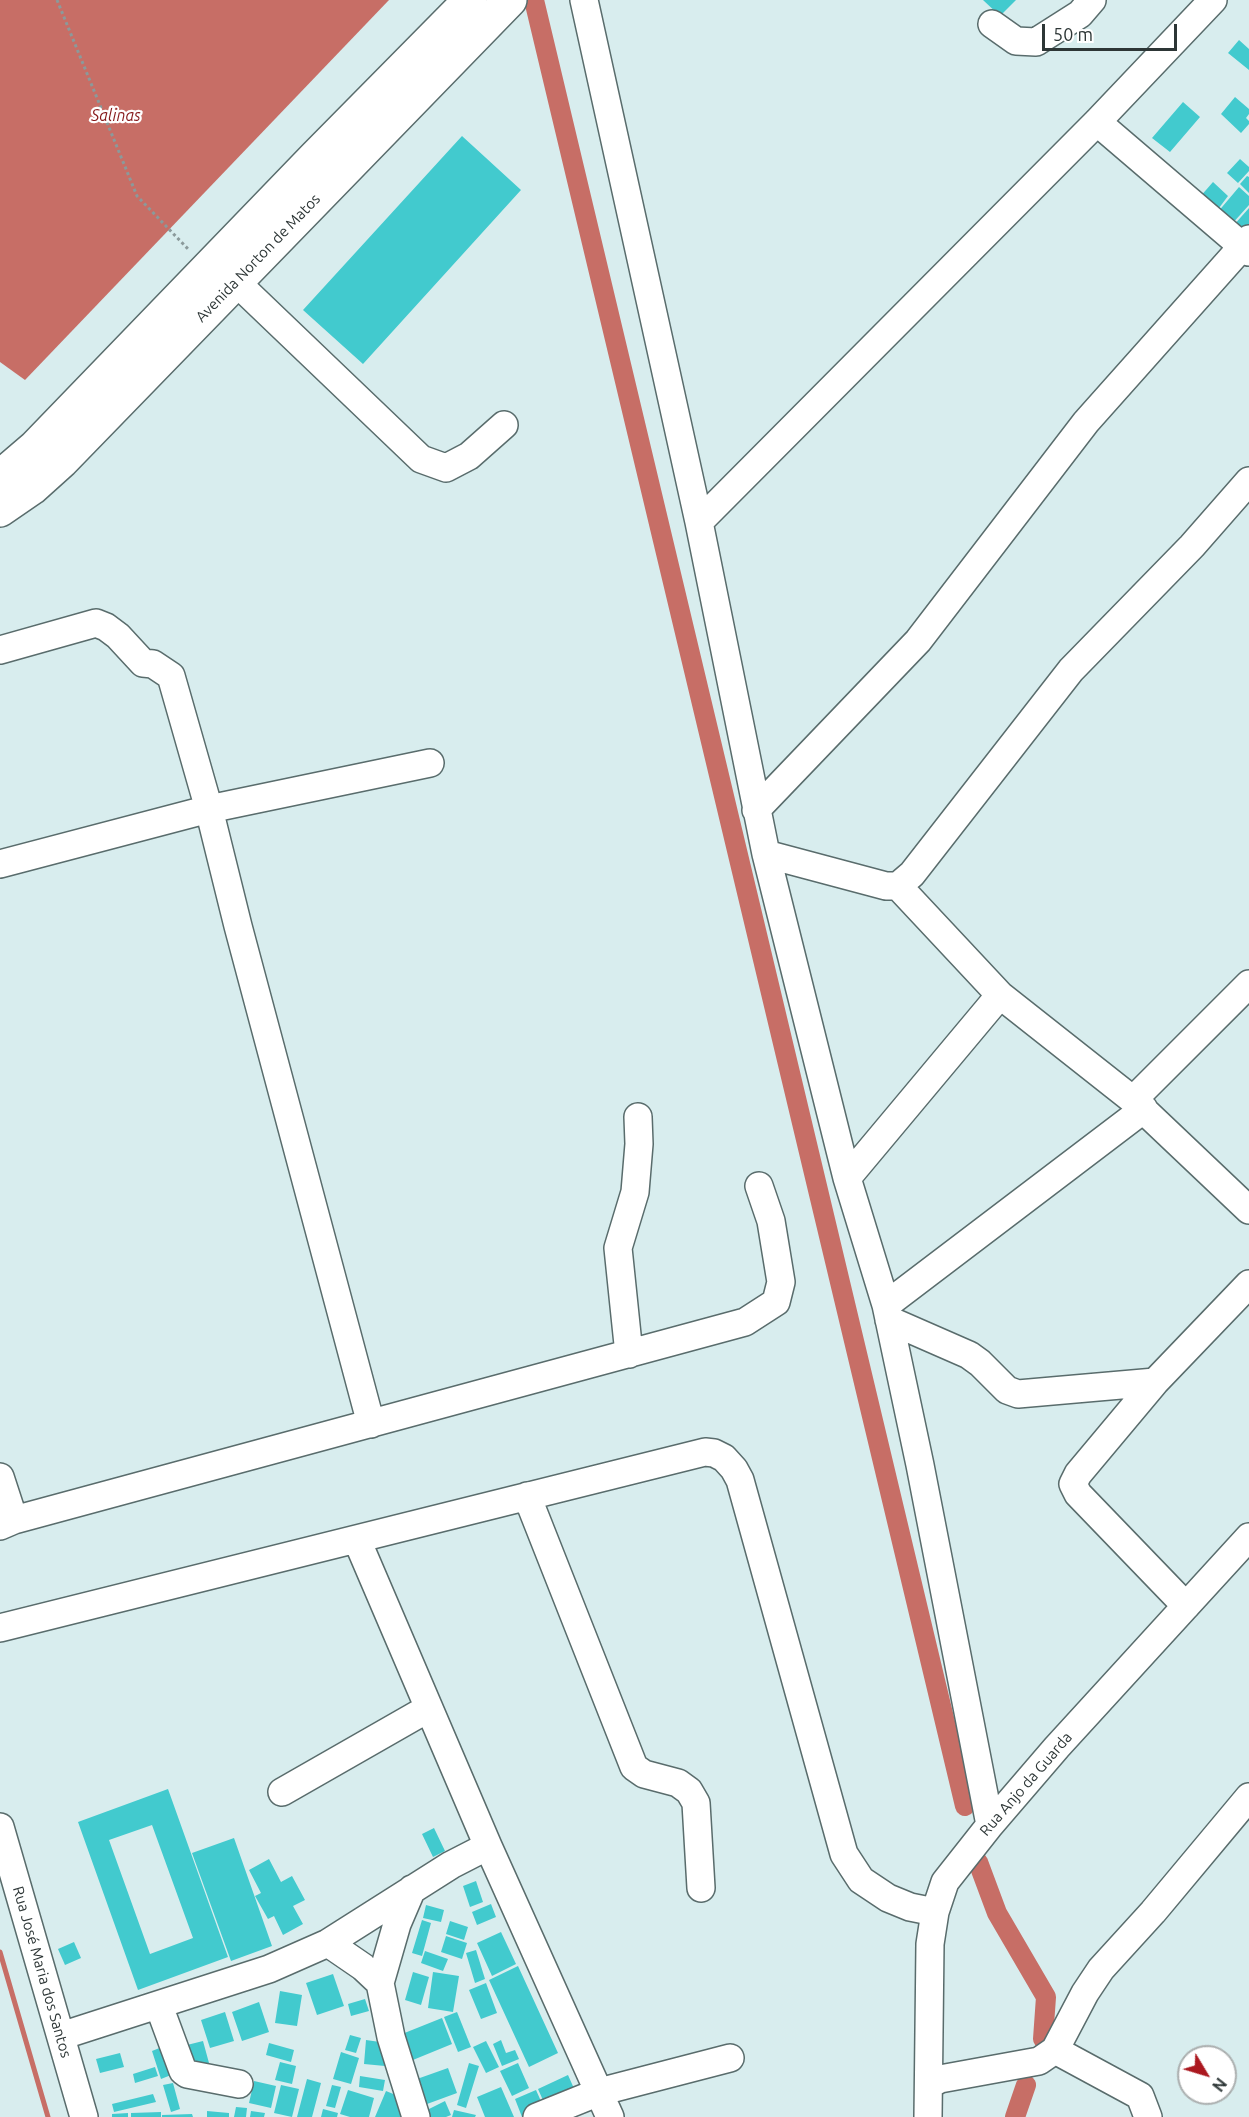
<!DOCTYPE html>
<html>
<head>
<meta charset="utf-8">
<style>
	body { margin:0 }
	#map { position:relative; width:1249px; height:2117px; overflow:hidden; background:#d8edee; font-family:Ubuntu,sans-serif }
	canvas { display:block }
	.north { position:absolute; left:1177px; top:2045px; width:60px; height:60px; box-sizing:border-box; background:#fff; border:2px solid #abafaf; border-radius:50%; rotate:128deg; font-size:16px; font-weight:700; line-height:24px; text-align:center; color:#2d3636 }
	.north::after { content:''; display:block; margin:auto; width:21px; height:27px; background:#ab181f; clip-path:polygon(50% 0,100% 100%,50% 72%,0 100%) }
	.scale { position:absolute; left:1042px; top:24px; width:135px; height:27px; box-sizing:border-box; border:3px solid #2d3636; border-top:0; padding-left:8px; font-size:18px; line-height:21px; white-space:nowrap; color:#2d3636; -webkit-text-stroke:4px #fff; paint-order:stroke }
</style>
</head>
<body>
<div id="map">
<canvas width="1249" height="2117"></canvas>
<div class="north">N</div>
<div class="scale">50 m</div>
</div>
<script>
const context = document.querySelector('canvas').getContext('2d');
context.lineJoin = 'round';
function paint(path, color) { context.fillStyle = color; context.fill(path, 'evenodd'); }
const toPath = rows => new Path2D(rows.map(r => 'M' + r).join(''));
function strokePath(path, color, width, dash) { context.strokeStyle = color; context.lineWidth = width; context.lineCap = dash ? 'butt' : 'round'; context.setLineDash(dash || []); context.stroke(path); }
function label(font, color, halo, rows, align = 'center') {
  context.font = font + ' Ubuntu,sans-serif'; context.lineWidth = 4.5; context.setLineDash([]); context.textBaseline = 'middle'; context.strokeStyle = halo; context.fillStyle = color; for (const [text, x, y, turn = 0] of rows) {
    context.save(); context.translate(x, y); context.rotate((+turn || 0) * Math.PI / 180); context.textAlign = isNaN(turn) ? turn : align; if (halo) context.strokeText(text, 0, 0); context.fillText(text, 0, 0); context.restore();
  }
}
const water = toPath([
	[0,0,389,0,25,380,0,362]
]);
const stream = toPath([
	[0,1952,48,2117]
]);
const canal = toPath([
	[534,0,965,1806],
	[978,1862,997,1913,1046,1997,1043,2039],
	[1015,2117,1026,2085]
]);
const building = toPath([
	[983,0,1016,0,1000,16],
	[1239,40,1249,49,1249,70,1228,53],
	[1235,97,1249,109,1249,114,1246,118,1249,121,1249,124,1241,133,1221,114],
	[1183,102,1200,117,1170,152,1152,138],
	[462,136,521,190,363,364,303,310],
	[1240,159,1249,167,1249,171,1238,183,1227,173],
	[1247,176,1249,177,1249,193,1240,184],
	[1213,182,1228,196,1216,212,1199,198],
	[1239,187,1249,196,1249,205,1231,225,1217,213],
	[1249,208,1249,233,1233,226],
	[168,1789,228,1957,138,1990,78,1822],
	[152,1825,193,1938,150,1954,109,1840],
	[434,1828,445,1851,433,1857,422,1834],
	[234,1838,272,1946,231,1961,192,1853],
	[269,1859,281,1882,292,1876,305,1900,293,1906,303,1924,283,1935,274,1916,268,1919,255,1896,261,1893,249,1870],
	[476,1881,483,1902,470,1907,463,1886],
	[491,1904,496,1917,477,1925,472,1912],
	[426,1905,444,1910,441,1922,423,1918],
	[422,1920,431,1923,422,1956,412,1953],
	[450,1921,468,1927,464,1940,446,1934],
	[501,1932,516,1964,492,1976,477,1943],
	[446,1936,467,1943,462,1959,441,1952],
	[74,1942,81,1958,65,1965,58,1949],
	[476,1950,485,1979,475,1983,466,1953],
	[425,1951,448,1959,443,1971,421,1963],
	[518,1966,558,2053,529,2067,489,1980],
	[413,1972,429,1977,421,2005,405,2000],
	[433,1972,459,1976,453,2012,428,2008],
	[333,1974,344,2006,317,2015,306,1983],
	[486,1983,497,2013,481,2019,469,1990],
	[280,1991,302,1995,297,2026,275,2023],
	[365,1999,369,2011,351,2016,348,2004],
	[259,2002,269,2032,242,2041,232,2012],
	[225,2012,234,2041,210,2048,201,2020],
	[457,2012,471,2047,458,2052,444,2017],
	[442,2018,452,2044,408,2062,397,2036],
	[350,2035,361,2038,356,2053,345,2050],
	[366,2040,387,2043,385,2066,364,2064],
	[501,2040,506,2053,515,2050,519,2059,502,2066,493,2044],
	[203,2041,209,2063,194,2068,187,2045],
	[486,2041,499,2067,486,2073,473,2047],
	[269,2043,294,2050,291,2062,266,2055],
	[162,2047,171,2075,161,2079,152,2051],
	[341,2052,359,2058,351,2084,333,2079],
	[120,2053,124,2067,100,2073,96,2059],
	[280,2062,296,2066,292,2084,275,2080],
	[469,2063,479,2066,466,2108,457,2105],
	[518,2063,529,2088,512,2096,500,2071],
	[155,2067,158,2076,135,2083,133,2074],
	[448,2068,457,2093,427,2104,417,2079],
	[568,2075,576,2093,546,2107,538,2089],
	[360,2076,385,2080,383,2091,359,2087],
	[307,2079,321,2083,312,2117,297,2117],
	[254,2081,276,2086,271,2108,249,2103],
	[173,2083,180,2109,171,2112,163,2085],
	[281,2085,299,2089,292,2117,274,2113],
	[332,2085,341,2087,335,2108,326,2106],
	[501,2087,514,2117,485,2117,477,2097],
	[348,2090,374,2098,369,2117,350,2117,340,2114],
	[536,2090,544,2108,522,2117,515,2099],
	[386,2091,408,2100,401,2117,375,2117],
	[153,2094,156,2102,114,2112,112,2104],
	[445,2101,451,2115,446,2117,428,2117,425,2111],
	[236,2107,247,2108,246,2117,234,2117],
	[323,2109,338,2113,337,2117,321,2117],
	[454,2110,476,2115,475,2117,452,2117],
	[207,2111,229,2113,229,2117,207,2117],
	[251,2111,265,2113,264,2117,250,2117],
	[161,2112,161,2117,131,2117,131,2113],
	[128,2113,128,2117,112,2117,112,2114],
	[192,2114,193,2117,162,2117,162,2115]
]);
const path = toPath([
	[57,0,137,196,189,250]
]);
const minor = toPath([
	[584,0,699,522,766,854,847,1178,886,1305,920,1465,990,1825],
	[992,24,1016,41,1036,42,1080,14,1092,0],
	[1097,122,1249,252],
	[236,282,421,459,446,468,469,456,504,425],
	[699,522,1097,122,1213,0],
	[0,650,96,623,106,627,118,636,143,663,153,664,171,676,209,809,238,926,371,1424],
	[756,810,918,641,1086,422,1249,239],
	[766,854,886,886,898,886,912,874,1071,670,1192,546,1249,481],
	[0,864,209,809,430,763],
	[898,886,1000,995,1133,1100,1249,1210],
	[1133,1100,1249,984],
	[847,1178,1000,995],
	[886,1305,1144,1109],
	[889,1320,969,1355,980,1363,1007,1390,1018,1394,1155,1382,1249,1284],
	[629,1354,618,1248,635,1192,639,1144,638,1117],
	[1155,1382,1078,1474,1073,1484,1078,1494,1186,1606],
	[0,1477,14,1520],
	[527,1496,634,1767,644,1774,678,1783,689,1791,696,1803,701,1888],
	[0,1526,14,1520,745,1322,776,1302,781,1282,771,1221,759,1186],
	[357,1540,488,1846,610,2117],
	[0,1628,705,1452,714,1453,724,1458,734,1469,740,1480,844,1854,861,1880,888,1898,910,1907,935,1912],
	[282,1792,429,1708],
	[0,1827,84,2117],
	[412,1889,397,1924,380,1983,391,2037,416,2117],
	[328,1943,363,1967,380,1983],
	[159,2006,183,2071,187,2074,239,2084],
	[61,2036,269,1969,328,1943,451,1865,488,1846],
	[1055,2050,1140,2096,1148,2117],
	[929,2085,940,2079,1039,2061,1055,2050,1085,1993,1101,1969,1153,1912,1249,1797],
	[537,2117,599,2092,730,2058],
	[928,2117,930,1944,935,1912,945,1882,990,1825,1057,1747,1249,1537]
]);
const major = toPath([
	[0,477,35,447,315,157,470,0],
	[0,510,32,488,62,461,510,0]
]);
const streetNames = [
	["Avenida Norton de Matos",258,258,-46],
	["Rua Anjo da Guarda",1026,1784,-49],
	["Rua José Maria dos Santos",42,1972,74]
];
const waterNames = [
	["Salinas",116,116]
];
paint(water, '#c76e66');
strokePath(stream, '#c76e66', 5);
strokePath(canal, '#c76e66', 20);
paint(building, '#42cace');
strokePath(minor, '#596c6c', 30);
strokePath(major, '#596c6c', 36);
strokePath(path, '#8b9a9b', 3, [3, 3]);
strokePath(minor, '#fff', 27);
strokePath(major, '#fff', 33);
label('15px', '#2d3636', '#fff', streetNames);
label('italic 16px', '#86181a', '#fff', waterNames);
</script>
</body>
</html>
